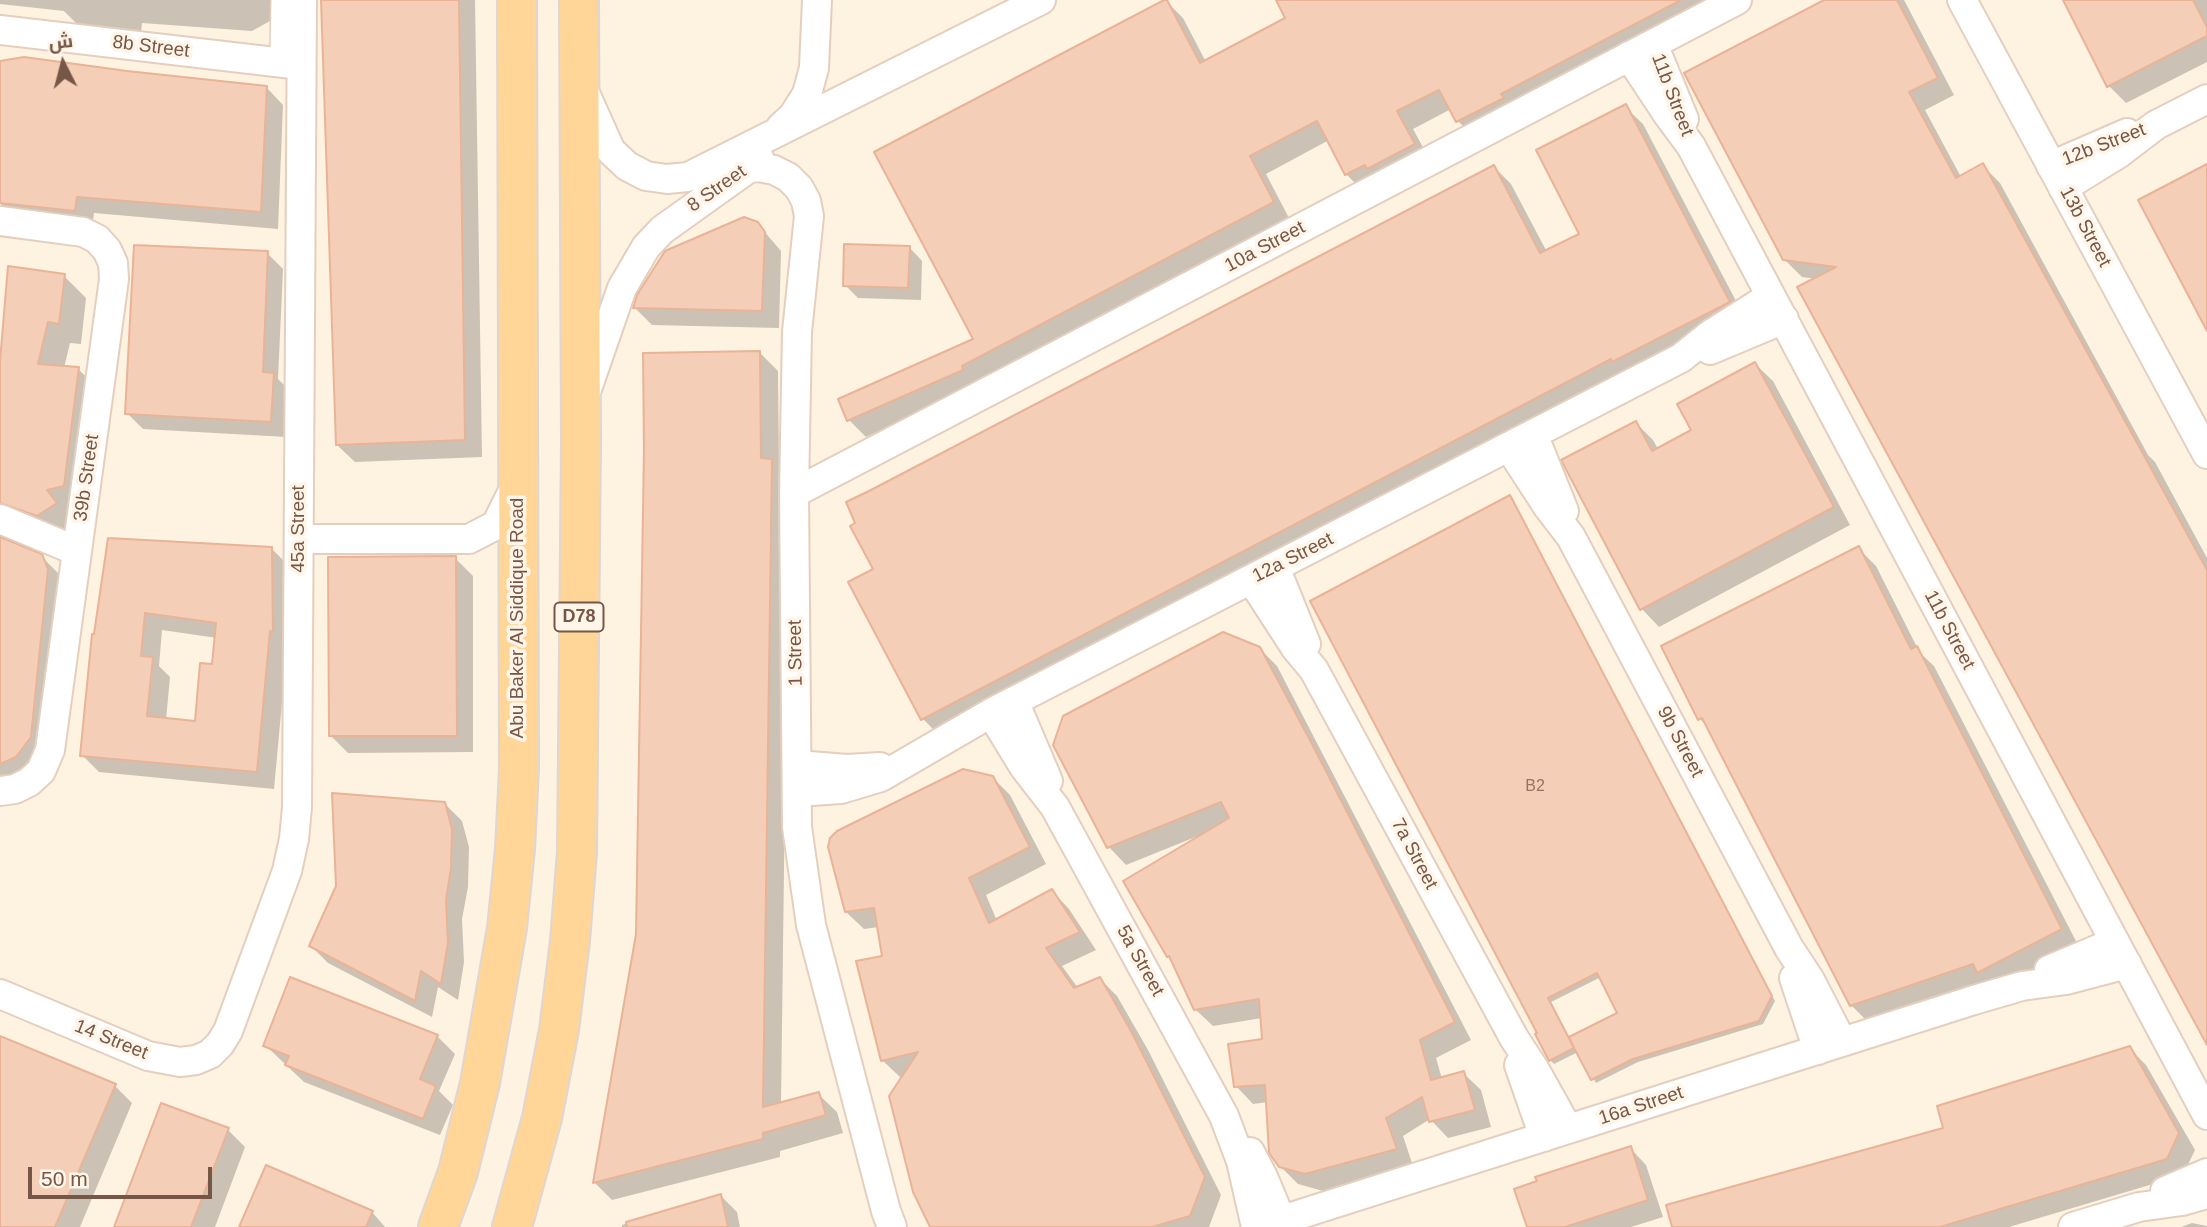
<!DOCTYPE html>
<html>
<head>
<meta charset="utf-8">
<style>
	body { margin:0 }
	#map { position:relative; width:2207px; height:1227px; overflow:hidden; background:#fef2e1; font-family:Helvetica,Cairo,sans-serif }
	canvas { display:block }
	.north { position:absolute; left:28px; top:28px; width:70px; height:70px; -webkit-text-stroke:5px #fff6e9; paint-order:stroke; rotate:354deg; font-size:19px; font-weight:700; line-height:28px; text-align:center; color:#765646 }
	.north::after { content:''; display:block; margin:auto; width:24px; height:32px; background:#765646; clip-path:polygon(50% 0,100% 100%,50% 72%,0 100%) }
	.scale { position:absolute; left:28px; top:1167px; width:184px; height:32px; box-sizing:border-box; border:4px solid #765646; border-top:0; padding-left:9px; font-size:21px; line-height:24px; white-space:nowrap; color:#765646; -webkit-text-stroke:5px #fff6e9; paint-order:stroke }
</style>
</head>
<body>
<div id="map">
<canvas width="2207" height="1227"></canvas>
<div class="north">ش</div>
<div class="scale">50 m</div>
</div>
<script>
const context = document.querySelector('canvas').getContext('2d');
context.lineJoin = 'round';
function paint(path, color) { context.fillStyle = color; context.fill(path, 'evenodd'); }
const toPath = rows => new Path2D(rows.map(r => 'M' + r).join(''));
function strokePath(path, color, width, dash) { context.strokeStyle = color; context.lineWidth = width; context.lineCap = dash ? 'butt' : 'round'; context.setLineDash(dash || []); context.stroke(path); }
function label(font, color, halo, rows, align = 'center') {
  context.font = font + ' Helvetica,sans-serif'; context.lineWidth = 7; context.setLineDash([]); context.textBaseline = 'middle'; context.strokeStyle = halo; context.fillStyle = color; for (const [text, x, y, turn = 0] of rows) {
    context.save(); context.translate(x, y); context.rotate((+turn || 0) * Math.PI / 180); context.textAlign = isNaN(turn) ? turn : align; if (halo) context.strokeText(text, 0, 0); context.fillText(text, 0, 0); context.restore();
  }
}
const shadow = toPath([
	[0,0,280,0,279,16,252,31,142,23,141,32,77,24,64,11,0,4],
	[322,0,475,0,482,457,355,462,337,445],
	[1278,0,1730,0,1475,138,1458,121,1451,109,1413,129,1431,162,1363,191,1346,174,1329,140,1266,174,1290,220,979,387,866,437,849,420,976,340,1166,1,1183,18,1206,62,1288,19],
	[1828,0,1904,0,1954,95,1925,110,1961,177,1983,166,2000,183,2148,455,2155,462,2207,558,2207,1042,1817,279,1802,277,1784,259],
	[2065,0,2207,0,2207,62,2126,103,2109,86],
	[0,67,266,87,283,105,278,229,94,213,92,228,5,209,0,203],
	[1625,107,1643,124,1746,320,940,736,922,718,875,569,1494,167,1511,184,1547,252,1581,235],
	[757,223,781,251,779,328,652,325,635,308],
	[909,247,922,261,921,300,858,298,845,285],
	[267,253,283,269,278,379,289,390,287,437,143,429,127,413],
	[64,276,86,298,81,344,70,343,64,368,78,369,100,390,85,508,67,512,77,525,60,537,6,535,5,541,41,556,63,578,52,759,0,782,0,363],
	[760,353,778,371,779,468,789,478,781,1104,818,1094,837,1112,843,1133,780,1151,780,1157,612,1200,594,1182,637,934],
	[1755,364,1773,381,1850,525,1659,627,1642,609,1564,461,1636,423,1653,440,1658,449,1694,431],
	[1510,497,1775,1001,1763,1024,1638,1062,1596,1083,1578,1052,1554,1064,1550,1060,1539,1034],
	[1601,977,1620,1013,1570,1039,1551,1002],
	[272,549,289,566,287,648,274,789,99,772,82,755,94,635],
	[162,630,217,638,214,666,196,722,166,720,170,677,159,666],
	[1859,549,1876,566,1920,653,1934,666,2079,947,1996,989,1869,1023,1851,1005,1709,728,1700,719],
	[455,558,473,576,473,752,348,753,330,735],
	[1259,648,1277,666,1471,1040,1436,1058,1442,1079,1463,1073,1481,1090,1491,1127,1448,1138,1430,1119,1403,1136,1413,1166,1323,1191,1298,1184,1280,1166,1268,1102,1253,1104,1236,1086,1264,1040,1262,1018,1213,1026,1195,1009,1174,962,1168,956,1198,836,1126,865,1109,847,1055,745],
	[992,777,1010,795,1046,864,986,895,997,921,1052,891,1069,909,1096,950,1062,966,1078,988,1100,979,1117,996,1148,1050,1221,1195,1209,1227,933,1227,904,1076,900,1077,882,1060,884,957,879,927,864,929,846,912],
	[445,804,462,821,469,847,468,887,462,919,464,962,458,1000,438,987,432,1017,328,963,311,946,338,887],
	[437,1036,455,1054,439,1091,453,1105,440,1135,304,1082,265,1045],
	[0,1042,115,1086,132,1103,80,1227,0,1227],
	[2129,1048,2146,1065,2195,1150,2183,1175,2009,1227,1674,1227,1945,1129],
	[228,1130,245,1147,215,1227,116,1227],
	[1630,1148,1646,1165,1663,1217,1631,1227,1529,1227],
	[721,1196,737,1212,740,1227,622,1227,622,1225],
	[372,1212,385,1227,244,1227],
	[2192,1223,2207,1226,2207,1227,2181,1227]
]);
const building = toPath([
	[321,0,459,0,465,440,336,445,321,0],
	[1164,0,1167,0,1200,63,1285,18,1276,0,1681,0,1501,94,1504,98,1456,122,1439,90,1397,111,1415,144,1367,169,1365,165,1345,175,1317,121,1250,156,1274,202,962,366,963,370,847,421,838,399,973,339,874,152,1164,0],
	[1824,0,1897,0,1938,78,1909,92,1956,178,1983,163,2207,570,2207,1045,1797,287,1836,267,1783,260,1684,73,1824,0],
	[2063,0,2193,0,2207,27,2207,36,2107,87,2063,0],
	[24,57,127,71,267,86,261,212,77,197,75,211,0,203,0,61,24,57],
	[1626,104,1730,302,1612,362,1611,359,921,720,848,582,873,569,850,526,855,523,846,502,869,491,1494,165,1540,253,1579,234,1536,150,1626,104],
	[2207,164,2207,331,2138,200,2207,164],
	[744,217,758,222,765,232,762,311,633,308,637,295,665,251,744,217],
	[844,244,910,246,908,288,843,286,844,244],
	[134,245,268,251,263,372,274,373,271,422,125,414,134,245],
	[8,266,65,274,59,324,48,322,38,364,79,367,64,486,47,490,57,503,37,516,0,503,0,361,8,266],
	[760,351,761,458,772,459,763,1107,819,1092,826,1115,763,1133,763,1139,593,1183,636,934,644,451,643,353,760,351],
	[1755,362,1834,507,1640,610,1561,460,1636,421,1652,451,1691,430,1677,404,1755,362],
	[1510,495,1772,996,1759,1021,1633,1059,1591,1080,1574,1048,1549,1061,1547,1057,1535,1034,1537,1033,1310,601,1510,495],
	[1597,973,1617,1013,1569,1037,1574,1048,1548,998,1597,973],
	[0,537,42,554,48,569,31,737,16,757,0,764,0,537],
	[108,538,272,547,273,632,270,631,257,772,80,756,92,634,94,634,108,538],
	[145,613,216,623,212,664,200,663,195,721,147,716,153,657,141,656,145,613],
	[1859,546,1911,649,1917,646,2062,929,1977,973,1973,964,1850,1006,1702,718,1698,720,1661,646,1859,546],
	[456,556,457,736,329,736,328,557,456,556],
	[1223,632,1260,647,1311,742,1455,1022,1420,1040,1431,1080,1464,1071,1475,1110,1429,1122,1422,1097,1386,1118,1397,1149,1305,1174,1279,1167,1269,1153,1265,1085,1234,1087,1228,1044,1262,1039,1259,999,1194,1010,1169,956,1167,957,1123,881,1229,818,1221,802,1107,848,1053,745,1063,716,1223,632],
	[963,769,993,776,1030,847,969,878,989,923,1052,889,1080,932,1046,948,1074,988,1100,977,1131,1031,1205,1177,1190,1216,1152,1227,930,1227,913,1192,889,1096,918,1052,881,1061,856,961,882,956,874,908,845,912,828,847,830,838,837,831,963,769],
	[332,793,445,802,452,829,451,868,446,900,448,943,441,984,421,971,415,1001,309,946,336,886,332,793],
	[290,977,438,1035,420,1079,436,1086,423,1119,285,1065,289,1056,263,1046,290,977],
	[0,1036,116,1084,55,1227,0,1227,0,1036],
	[2130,1046,2179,1133,2167,1159,1940,1227,1672,1227,1666,1205,1943,1128,1937,1106,2130,1046],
	[161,1103,229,1128,191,1227,114,1227,161,1103],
	[1631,1146,1648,1200,1565,1227,1527,1227,1514,1189,1537,1181,1535,1177,1631,1146],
	[266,1165,373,1211,366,1227,239,1227,266,1165],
	[721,1194,728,1227,627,1227,626,1222,721,1194]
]);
const pedestrian = toPath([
	[261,58,273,59,281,53,282,0]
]);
const minor = toPath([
	[1962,0,2207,454],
	[0,30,301,65],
	[1653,44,1684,119],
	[1629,56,1668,115,1691,146,2207,1115],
	[584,91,611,151,627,166,646,176,667,179,688,177,1041,0],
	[781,127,793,116,807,94,814,68,817,0],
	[2051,166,2127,133],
	[744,169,759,167,774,170,788,177,799,188,806,201,809,216,797,332,794,493,797,827,811,925,886,1211,892,1227],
	[2063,188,2118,154,2156,125,2207,99],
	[0,221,83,232,97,239,107,250,113,263,114,279,50,750,41,771,29,782,15,789,0,791],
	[1710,350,1784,319],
	[587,389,622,288,646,247,662,230,760,160],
	[1533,434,1564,511],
	[1509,447,1548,507,1571,537,1789,948,1810,980,1842,1042],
	[794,493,1737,0],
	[0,519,77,551],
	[299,539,469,539,496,525,516,485],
	[1275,567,1306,644],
	[1251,579,1295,647,1314,670,1514,1038,1535,1070,1568,1129],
	[1014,701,1048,781],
	[991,713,1024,767,1055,807,1224,1116,1241,1161,1256,1227],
	[797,765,847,769,880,767],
	[797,792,841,789,881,777,991,713,1681,358,1711,334,1771,296],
	[2049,970,2115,942],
	[1794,978,1818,1050],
	[0,994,148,1056,180,1062,196,1060,210,1054,220,1044,228,1031,287,871,294,839,297,807,302,0],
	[1519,1065,1544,1137],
	[1250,1152,1263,1177,1281,1220],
	[2165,1191,2207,1173],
	[1260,1227,1974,1000,2022,986,2066,980,2127,964],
	[2073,1227,2139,1207,2182,1201,2207,1194]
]);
const primary = toPath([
	[438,1227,458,1172,480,1083,507,928,515,849,519,769,517,0],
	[512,1227,542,1118,559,1030,570,941,577,852,581,442,579,0]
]);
const numberNames = [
	["B2",1535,787]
];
const shields = [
	[579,617,49]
];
const shieldNames = [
	["D78",579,617]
];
const streetNames = [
	["8b Street",151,47,7],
	["11b Street",1672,95,69],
	["12b Street",2104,145,-21],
	["8 Street",717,189,-35],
	["13b Street",2085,227,62],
	["10a Street",1265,247,-28],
	["39b Street",87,478,-82],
	["45a Street",299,529,-90],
	["12a Street",1293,558,-27],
	["Abu Baker Al Siddique Road",518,618,-90],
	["11b Street",1949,630,62],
	["1 Street",796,653,-91],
	["9b Street",1680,742,62],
	["7a Street",1414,854,62],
	["5a Street",1140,961,61],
	["14 Street",111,1040,22],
	["16a Street",1641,1106,-18]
];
paint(shadow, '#0003');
paint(building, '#f5ceb7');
strokePath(building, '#e8b396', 2);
strokePath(pedestrian, '#e4cfbf', 24);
strokePath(minor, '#e4cfbf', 32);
strokePath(primary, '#ded6d3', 42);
strokePath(pedestrian, '#fff', 21);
strokePath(minor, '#fff', 28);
strokePath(primary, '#ffd697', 38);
label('16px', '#967462', null, numberNames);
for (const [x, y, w] of shields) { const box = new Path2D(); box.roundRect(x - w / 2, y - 14.5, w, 29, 5); context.fillStyle = '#fff6e9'; context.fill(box); strokePath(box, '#765646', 2); }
label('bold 18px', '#765646', null, shieldNames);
label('19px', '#765646', '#fff6e9', streetNames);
</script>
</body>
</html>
